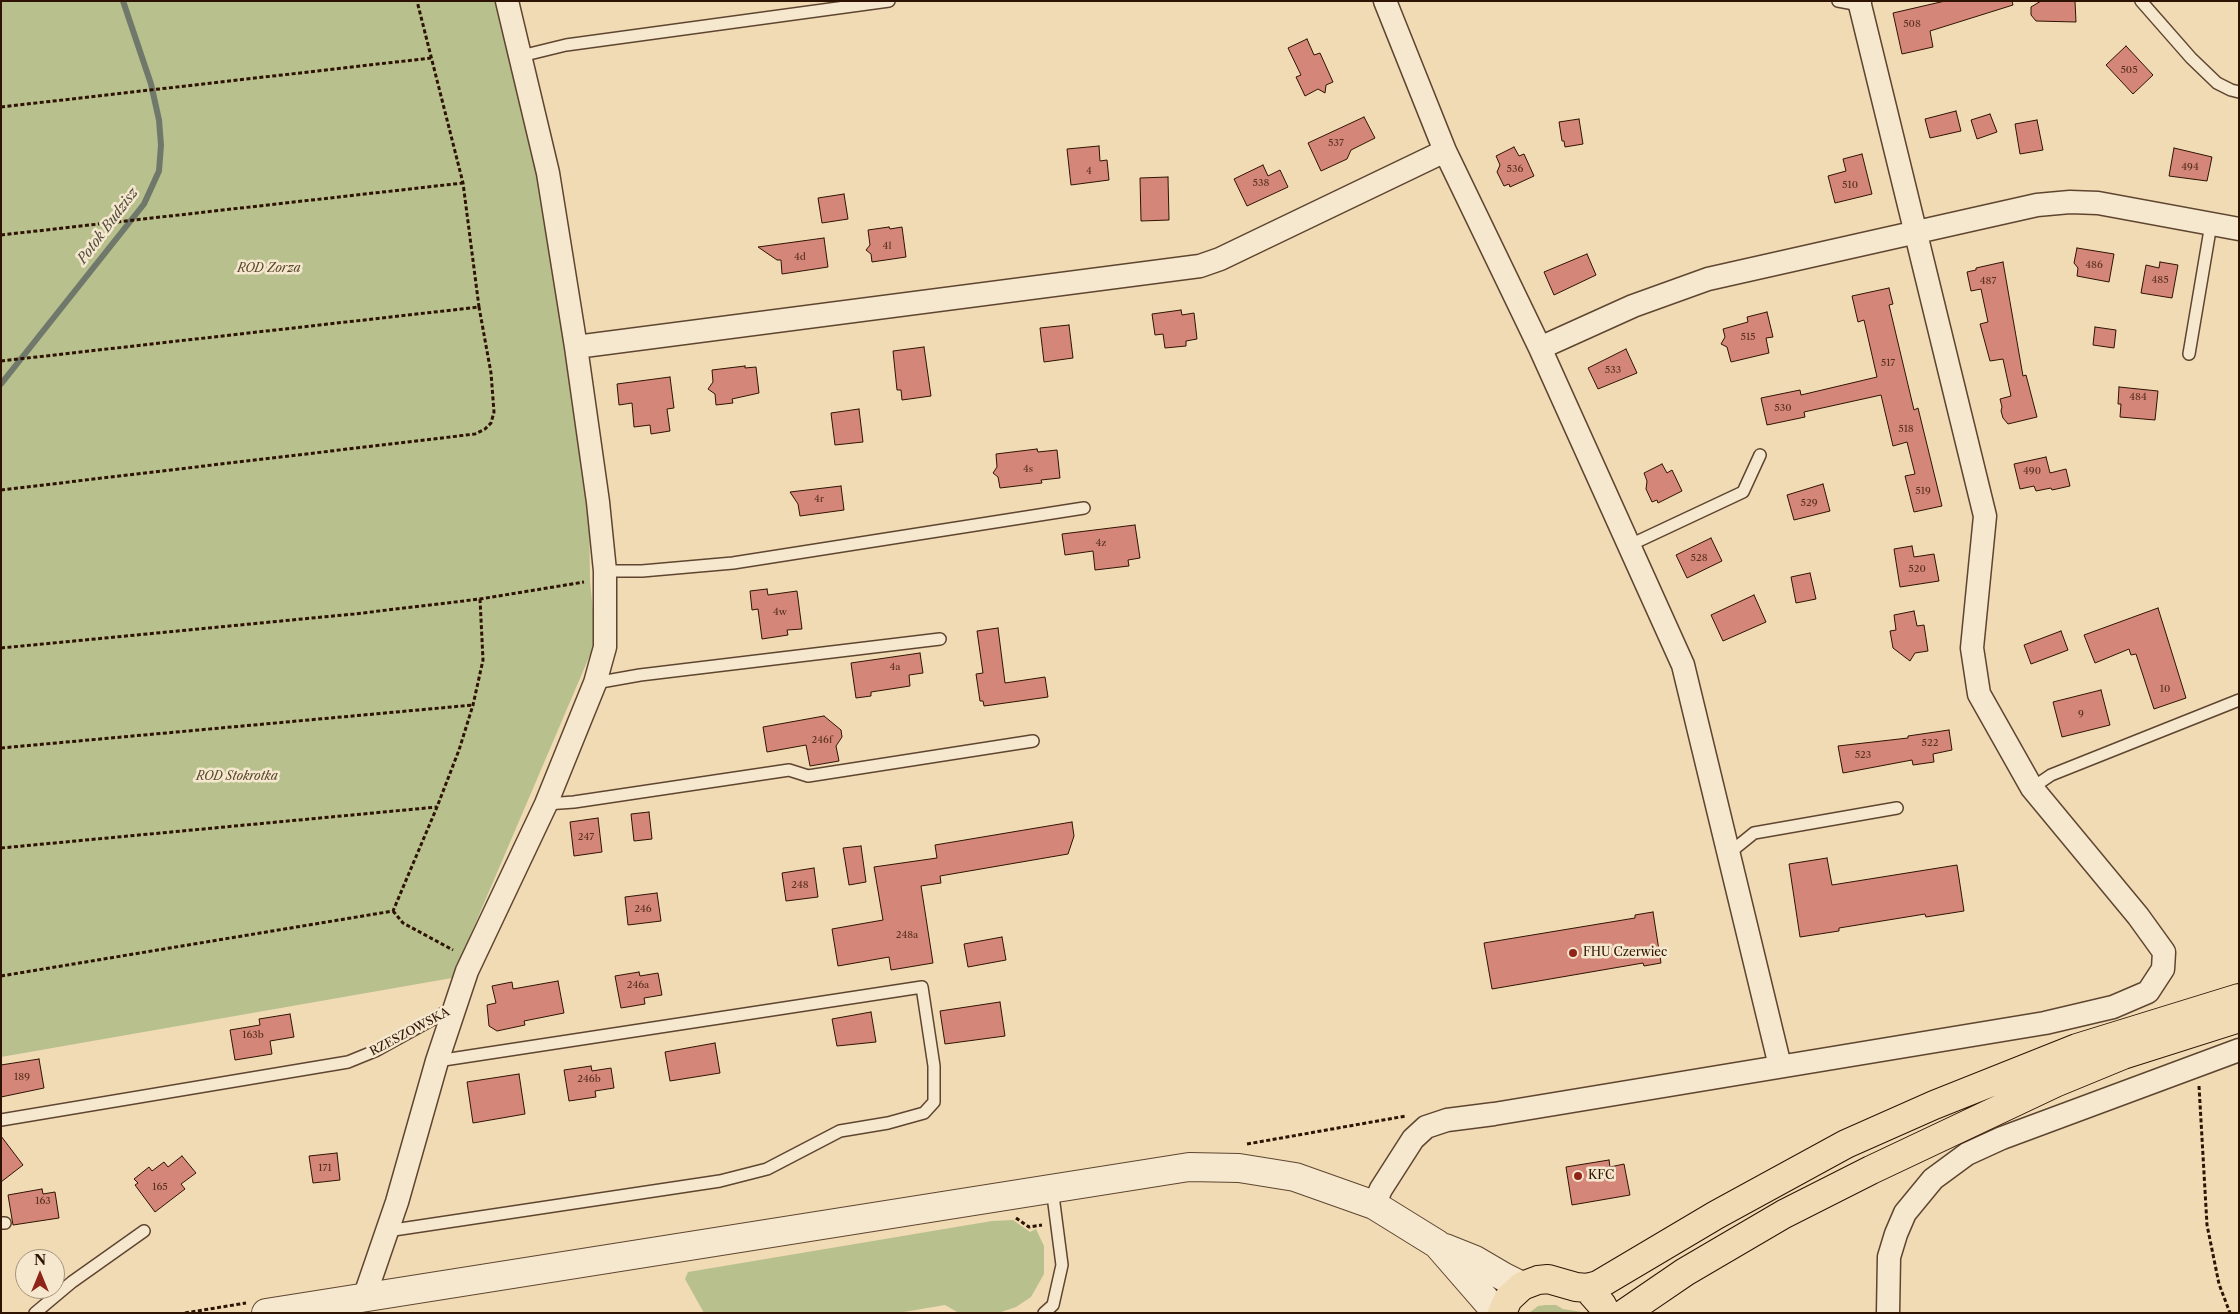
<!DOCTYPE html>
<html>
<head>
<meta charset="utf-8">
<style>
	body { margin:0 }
	#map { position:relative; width:2240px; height:1314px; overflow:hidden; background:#f0dbb5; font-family:"Libre Caslon Text",serif }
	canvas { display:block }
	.frame { position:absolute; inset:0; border:2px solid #2f1302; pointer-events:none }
	.north { position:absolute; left:15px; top:1249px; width:50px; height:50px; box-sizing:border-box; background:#f5e8cf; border:1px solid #a6937d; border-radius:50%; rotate:0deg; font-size:14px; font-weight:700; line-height:20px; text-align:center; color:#2f1302 }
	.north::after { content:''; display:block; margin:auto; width:18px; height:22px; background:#8f2418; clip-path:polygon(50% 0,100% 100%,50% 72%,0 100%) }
</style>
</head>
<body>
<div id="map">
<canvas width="2240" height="1314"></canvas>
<div class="frame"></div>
<div class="north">N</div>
</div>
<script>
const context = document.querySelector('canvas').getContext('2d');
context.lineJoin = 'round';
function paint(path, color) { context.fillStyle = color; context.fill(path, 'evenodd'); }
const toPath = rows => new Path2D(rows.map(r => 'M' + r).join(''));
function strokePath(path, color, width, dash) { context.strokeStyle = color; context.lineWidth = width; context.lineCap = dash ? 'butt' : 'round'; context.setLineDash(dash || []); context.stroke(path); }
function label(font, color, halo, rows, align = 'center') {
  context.font = font + ' "Libre Caslon Text",serif'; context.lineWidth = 5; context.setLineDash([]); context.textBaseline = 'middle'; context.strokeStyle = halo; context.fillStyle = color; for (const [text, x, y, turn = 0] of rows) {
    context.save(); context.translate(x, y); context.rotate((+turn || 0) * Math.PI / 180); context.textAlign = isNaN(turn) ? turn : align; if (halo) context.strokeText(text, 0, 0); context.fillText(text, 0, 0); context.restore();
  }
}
const green = toPath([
	[1,1,498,1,537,173,589,506,590,581,596,641,452,978,1,1057],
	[1013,1220,1030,1232,1036,1229,1044,1246,1044,1274,1031,1297,1016,1307,998,1313,959,1313,945,1305,898,1313,704,1313,685,1279,688,1272,992,1221],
	[1546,1305,1556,1305,1563,1309,1588,1313,1529,1313,1538,1306]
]);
const stream = toPath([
	[1,384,144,204,159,171,161,145,159,120,151,84,123,1]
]);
const building = toPath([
	[1945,1,2012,1,2013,5,1930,31,1933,47,1902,54,1893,13,1945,1],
	[2041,1,2075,1,2076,22,2036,21,2031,15,2031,7,2041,1],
	[1307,39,1314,55,1320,53,1333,82,1326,85,1325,93,1318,89,1305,96,1296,77,1301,75,1288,48,1307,39],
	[2126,46,2153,75,2133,94,2106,65,2126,46],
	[1956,111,1961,131,1930,138,1925,119,1956,111],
	[1990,114,1997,132,1977,139,1971,120,1990,114],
	[1364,117,1375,138,1351,150,1347,159,1321,171,1308,143,1364,117],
	[1579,119,1583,144,1565,147,1564,141,1562,141,1559,122,1579,119],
	[2037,120,2043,150,2020,154,2015,124,2037,120],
	[1099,146,1100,161,1107,160,1109,180,1071,185,1067,149,1099,146],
	[1514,147,1519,156,1524,154,1534,176,1510,187,1509,184,1504,186,1497,172,1500,165,1496,156,1514,147],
	[2174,148,2212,157,2207,181,2169,176,2174,148],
	[1862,154,1872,194,1835,203,1828,176,1846,171,1843,159,1862,154],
	[1263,165,1268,176,1280,170,1288,187,1247,206,1234,179,1263,165],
	[1168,177,1169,220,1141,221,1140,178,1168,177],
	[844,194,848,219,822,223,818,198,844,194],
	[889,227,890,229,902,227,906,257,872,262,871,254,866,250,870,245,868,230,889,227],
	[824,238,828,267,782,274,781,260,777,260,758,247,824,238],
	[2077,248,2114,254,2109,282,2077,276,2078,268,2074,263,2077,248],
	[1587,254,1596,275,1554,295,1544,272,1587,254],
	[2003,262,2023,376,2026,375,2037,417,2008,424,2003,418,2001,411,2002,407,2000,399,2011,396,2003,359,1990,361,1980,324,1988,322,1981,289,1971,291,1967,272,1976,270,1976,268,2003,262],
	[2160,262,2178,265,2172,298,2141,293,2146,265,2159,268,2160,262],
	[1889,288,1893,304,1889,305,1914,410,1918,408,1942,506,1914,512,1905,476,1915,474,1907,442,1893,446,1881,395,1804,412,1805,417,1767,425,1761,398,1800,390,1801,395,1877,377,1864,320,1858,322,1852,296,1889,288],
	[1181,310,1182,315,1194,313,1197,339,1186,341,1186,346,1165,348,1163,334,1155,335,1152,314,1181,310],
	[1767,312,1773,337,1766,338,1769,353,1731,362,1727,347,1721,344,1725,337,1723,329,1748,322,1747,317,1767,312],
	[1069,325,1073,358,1044,362,1040,328,1069,325],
	[2095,327,2116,330,2114,348,2093,345,2095,327],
	[924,347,931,396,902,400,901,390,897,390,893,351,924,347],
	[1626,349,1637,373,1598,389,1588,368,1626,349],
	[745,366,745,368,756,367,759,393,732,399,733,403,716,405,715,394,708,389,713,382,712,370,745,366],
	[670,377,674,408,667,409,670,431,651,434,650,425,634,427,632,403,619,405,617,384,670,377],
	[2119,387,2158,391,2155,420,2120,417,2121,404,2118,404,2119,387],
	[859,409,863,442,835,445,831,413,859,409],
	[1037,449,1038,452,1057,450,1060,478,1041,480,1042,483,1000,488,998,477,993,473,997,467,996,454,1037,449],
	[2046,457,2050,473,2066,469,2070,486,2052,490,2051,488,2036,491,2034,486,2020,489,2014,464,2046,457],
	[1662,464,1667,473,1672,470,1682,491,1658,503,1657,500,1652,502,1646,489,1647,481,1644,473,1662,464],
	[1823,484,1830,511,1794,520,1787,495,1823,484],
	[841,486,844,510,800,516,798,504,790,492,841,486],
	[1135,525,1140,558,1128,560,1129,566,1095,570,1093,551,1065,555,1062,534,1135,525],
	[1711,538,1722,561,1687,578,1676,555,1711,538],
	[1912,546,1914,557,1934,554,1939,581,1900,587,1894,549,1912,546],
	[1810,573,1816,599,1796,603,1791,577,1810,573],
	[767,589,768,595,797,591,802,629,787,630,788,635,762,639,758,609,752,610,750,591,767,589],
	[1754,595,1766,622,1723,641,1711,615,1754,595],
	[2158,608,2186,698,2154,709,2136,654,2131,655,2129,649,2095,663,2084,635,2158,608],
	[1914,611,1917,626,1924,625,1928,651,1915,653,1910,661,1893,648,1890,631,1896,630,1894,615,1914,611],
	[998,628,1005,683,1045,677,1048,697,984,706,983,701,980,701,976,674,983,673,977,631,998,628],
	[2061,631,2068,650,2031,664,2024,645,2061,631],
	[920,653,923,673,909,675,910,686,871,692,871,696,856,698,851,663,920,653],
	[2101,690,2110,725,2062,737,2053,702,2101,690],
	[824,716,841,730,842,737,836,746,839,761,810,766,806,745,767,752,763,727,824,716],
	[1949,730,1952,750,1933,754,1934,762,1913,765,1912,760,1843,773,1838,746,1908,738,1908,736,1949,730],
	[649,812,652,839,634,841,631,814,649,812],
	[598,818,602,852,574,856,570,822,598,818],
	[1072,822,1074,836,1068,854,940,876,941,883,921,886,933,963,891,970,889,957,838,966,832,929,883,920,874,867,937,858,935,845,1072,822],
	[861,846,866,882,849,885,843,848,861,846],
	[1827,858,1832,885,1957,865,1964,911,1926,917,1925,914,1839,928,1839,931,1800,937,1789,864,1827,858],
	[814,868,818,897,786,901,782,873,814,868],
	[657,893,661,921,628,925,625,897,657,893],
	[1653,912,1661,963,1644,966,1643,963,1492,989,1484,943,1635,918,1635,915,1653,912],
	[1002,937,1006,960,968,967,964,944,1002,937],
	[639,972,640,976,658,973,662,995,644,998,645,1004,621,1008,615,976,639,972],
	[558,981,564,1013,524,1021,525,1025,497,1031,489,1026,487,1005,496,1003,492,986,512,982,513,989,558,981],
	[1000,1002,1005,1036,945,1044,940,1011,1000,1002],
	[871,1012,876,1042,837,1046,832,1019,871,1012],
	[290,1014,294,1037,270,1041,272,1054,235,1060,230,1030,260,1025,259,1019,290,1014],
	[715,1043,720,1073,670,1081,665,1052,715,1043],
	[39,1059,44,1088,1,1097,1,1065,39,1059],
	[591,1066,592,1071,611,1068,614,1088,595,1091,596,1097,569,1101,564,1070,591,1066],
	[519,1074,525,1114,473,1123,467,1082,519,1074],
	[1,1136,23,1165,1,1182,1,1136],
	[337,1153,340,1180,313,1183,309,1156,337,1153],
	[182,1156,196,1173,181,1184,185,1189,155,1212,135,1185,138,1183,134,1179,149,1167,152,1171,164,1162,168,1167,182,1156],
	[1609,1160,1610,1167,1624,1164,1630,1195,1572,1205,1566,1167,1609,1160],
	[42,1189,43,1194,55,1192,59,1218,13,1225,8,1195,42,1189]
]);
const path = toPath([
	[1,107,431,58],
	[1,235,463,183],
	[1,361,479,307,463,183,417,1],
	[1,490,475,434,485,429,491,423,494,412,491,373,479,307],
	[1,648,354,614,480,599,584,582],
	[1,748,473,705],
	[1,848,437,807],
	[393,911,403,923,453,950],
	[1,976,393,911,437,807,459,750,473,705,483,660,480,599],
	[2199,1086,2207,1225,2219,1284,2230,1313],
	[1247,1144,1406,1116],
	[1016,1218,1029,1227,1042,1225],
	[185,1313,246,1303]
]);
const service = toPath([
	[1838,1,1860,5],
	[2141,1,2191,58,2217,83,2231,90,2239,92],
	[521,56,566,45,889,1],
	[2189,354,2211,224],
	[1630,545,1743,492,1760,455],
	[605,571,642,571,733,563,1084,508],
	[595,683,640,675,940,639],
	[2032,788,2051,775,2239,700],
	[546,804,574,802,789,770,808,776,1033,741],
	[1728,854,1754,833,1897,808],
	[1,1120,348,1062,375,1051,453,1008],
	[1,1223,5,1223],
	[387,1231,720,1181,767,1169,840,1131,888,1123,924,1113,934,1102,934,1066,922,987,437,1061],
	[35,1313,72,1282,144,1231],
	[1044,1313,1053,1305,1062,1265,1052,1188]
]);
const minor = toPath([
	[1385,1,1445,151,1540,348,1683,665,1780,1066],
	[576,347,1200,266,1220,259,1445,151],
	[1540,348,1633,306,1708,279,2037,205,2070,202,2098,203,2239,229],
	[1374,1205,1381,1189,1413,1139,1426,1127,1447,1120,1494,1114,2045,1023,2113,1007,2148,992,2163,969,2164,952,2138,916,2032,788,1979,694,1972,648,1985,516,1860,5,1860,1],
	[364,1298,397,1202,437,1061,467,971,546,804,595,683,605,647,605,571,598,502,576,347,548,173,507,1],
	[1888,1313,1889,1257,1896,1234,1905,1213,1933,1179,1967,1154,2002,1138,2239,1050]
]);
const tertiary = toPath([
	[1445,1248,1475,1260,1504,1277,1522,1286],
	[266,1313,1189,1167,1239,1168,1295,1177,1374,1205,1437,1244,1497,1313]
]);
const primary = toPath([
	[1587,1288,1602,1305,1606,1313],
	[1502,1313,1508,1299,1522,1286,1538,1280,1548,1279,1576,1287,1587,1288,1598,1285,1716,1215,1846,1144,1934,1105,2077,1048,2239,998],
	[1625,1313,1685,1272,1784,1214,1871,1170,2055,1083,2123,1055,2239,1018]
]);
const markers = [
	[1573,953,5,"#8f2418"],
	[1578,1176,5,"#8f2418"]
];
const numberNames = [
	["508",1912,24],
	["505",2129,70],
	["537",1336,143],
	["494",2190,167],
	["536",1515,169],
	["4",1089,171],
	["538",1261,183],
	["510",1850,185],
	["4l",887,246],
	["4d",800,257],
	["486",2094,265],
	["485",2160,280],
	["487",1988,281],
	["515",1748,337],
	["517",1888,363],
	["533",1613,370],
	["484",2138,397],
	["530",1783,408],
	["518",1906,429],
	["4s",1028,469],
	["490",2032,471],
	["519",1923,491],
	["4r",819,499],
	["529",1809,503],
	["4z",1101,543],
	["528",1699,558],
	["520",1917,569],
	["4w",780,612],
	["4a",895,667],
	["10",2165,689],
	["9",2081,714],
	["246f",822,740],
	["522",1930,743],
	["523",1863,755],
	["247",586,837],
	["248",800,885],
	["246",643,909],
	["248a",907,935],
	["246a",638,985],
	["163b",253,1035],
	["189",22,1077],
	["246b",589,1079],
	["171",325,1168],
	["165",160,1187],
	["163",43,1201]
];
const parkNames = [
	["ROD Zorza",269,269],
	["ROD Stokrotka",237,777]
];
const poiNames = [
	["FHU Czerwiec",1583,953],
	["KFC",1588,1176]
];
const streetNames = [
	["RZESZOWSKA",410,1032,-28]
];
const waterNames = [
	["Potok Budzisz",108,226,-53]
];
paint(green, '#b8c08e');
strokePath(stream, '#6f786a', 6);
paint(building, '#d48678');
strokePath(building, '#2f1302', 1);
strokePath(service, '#5f452f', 14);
strokePath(minor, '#5f452f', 25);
strokePath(tertiary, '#5f452f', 30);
strokePath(primary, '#2f1302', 30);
strokePath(path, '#2f1302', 3, [4, 2.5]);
strokePath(service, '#f5e8cf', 11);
strokePath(minor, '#f5e8cf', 22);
strokePath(tertiary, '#f5e8cf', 28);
strokePath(primary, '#f0dbb5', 28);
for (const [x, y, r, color] of markers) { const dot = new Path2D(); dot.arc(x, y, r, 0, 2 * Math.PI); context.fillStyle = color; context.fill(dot); strokePath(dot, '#f5e8cf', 2); }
label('10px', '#583020', null, numberNames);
label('italic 12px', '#58472c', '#f5e8cf', parkNames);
label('12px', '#2f1302', '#f5e8cf', poiNames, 'left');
label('12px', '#2f1302', '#f5e8cf', streetNames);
label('italic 14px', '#544e3f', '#f5e8cf', waterNames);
</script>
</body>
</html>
